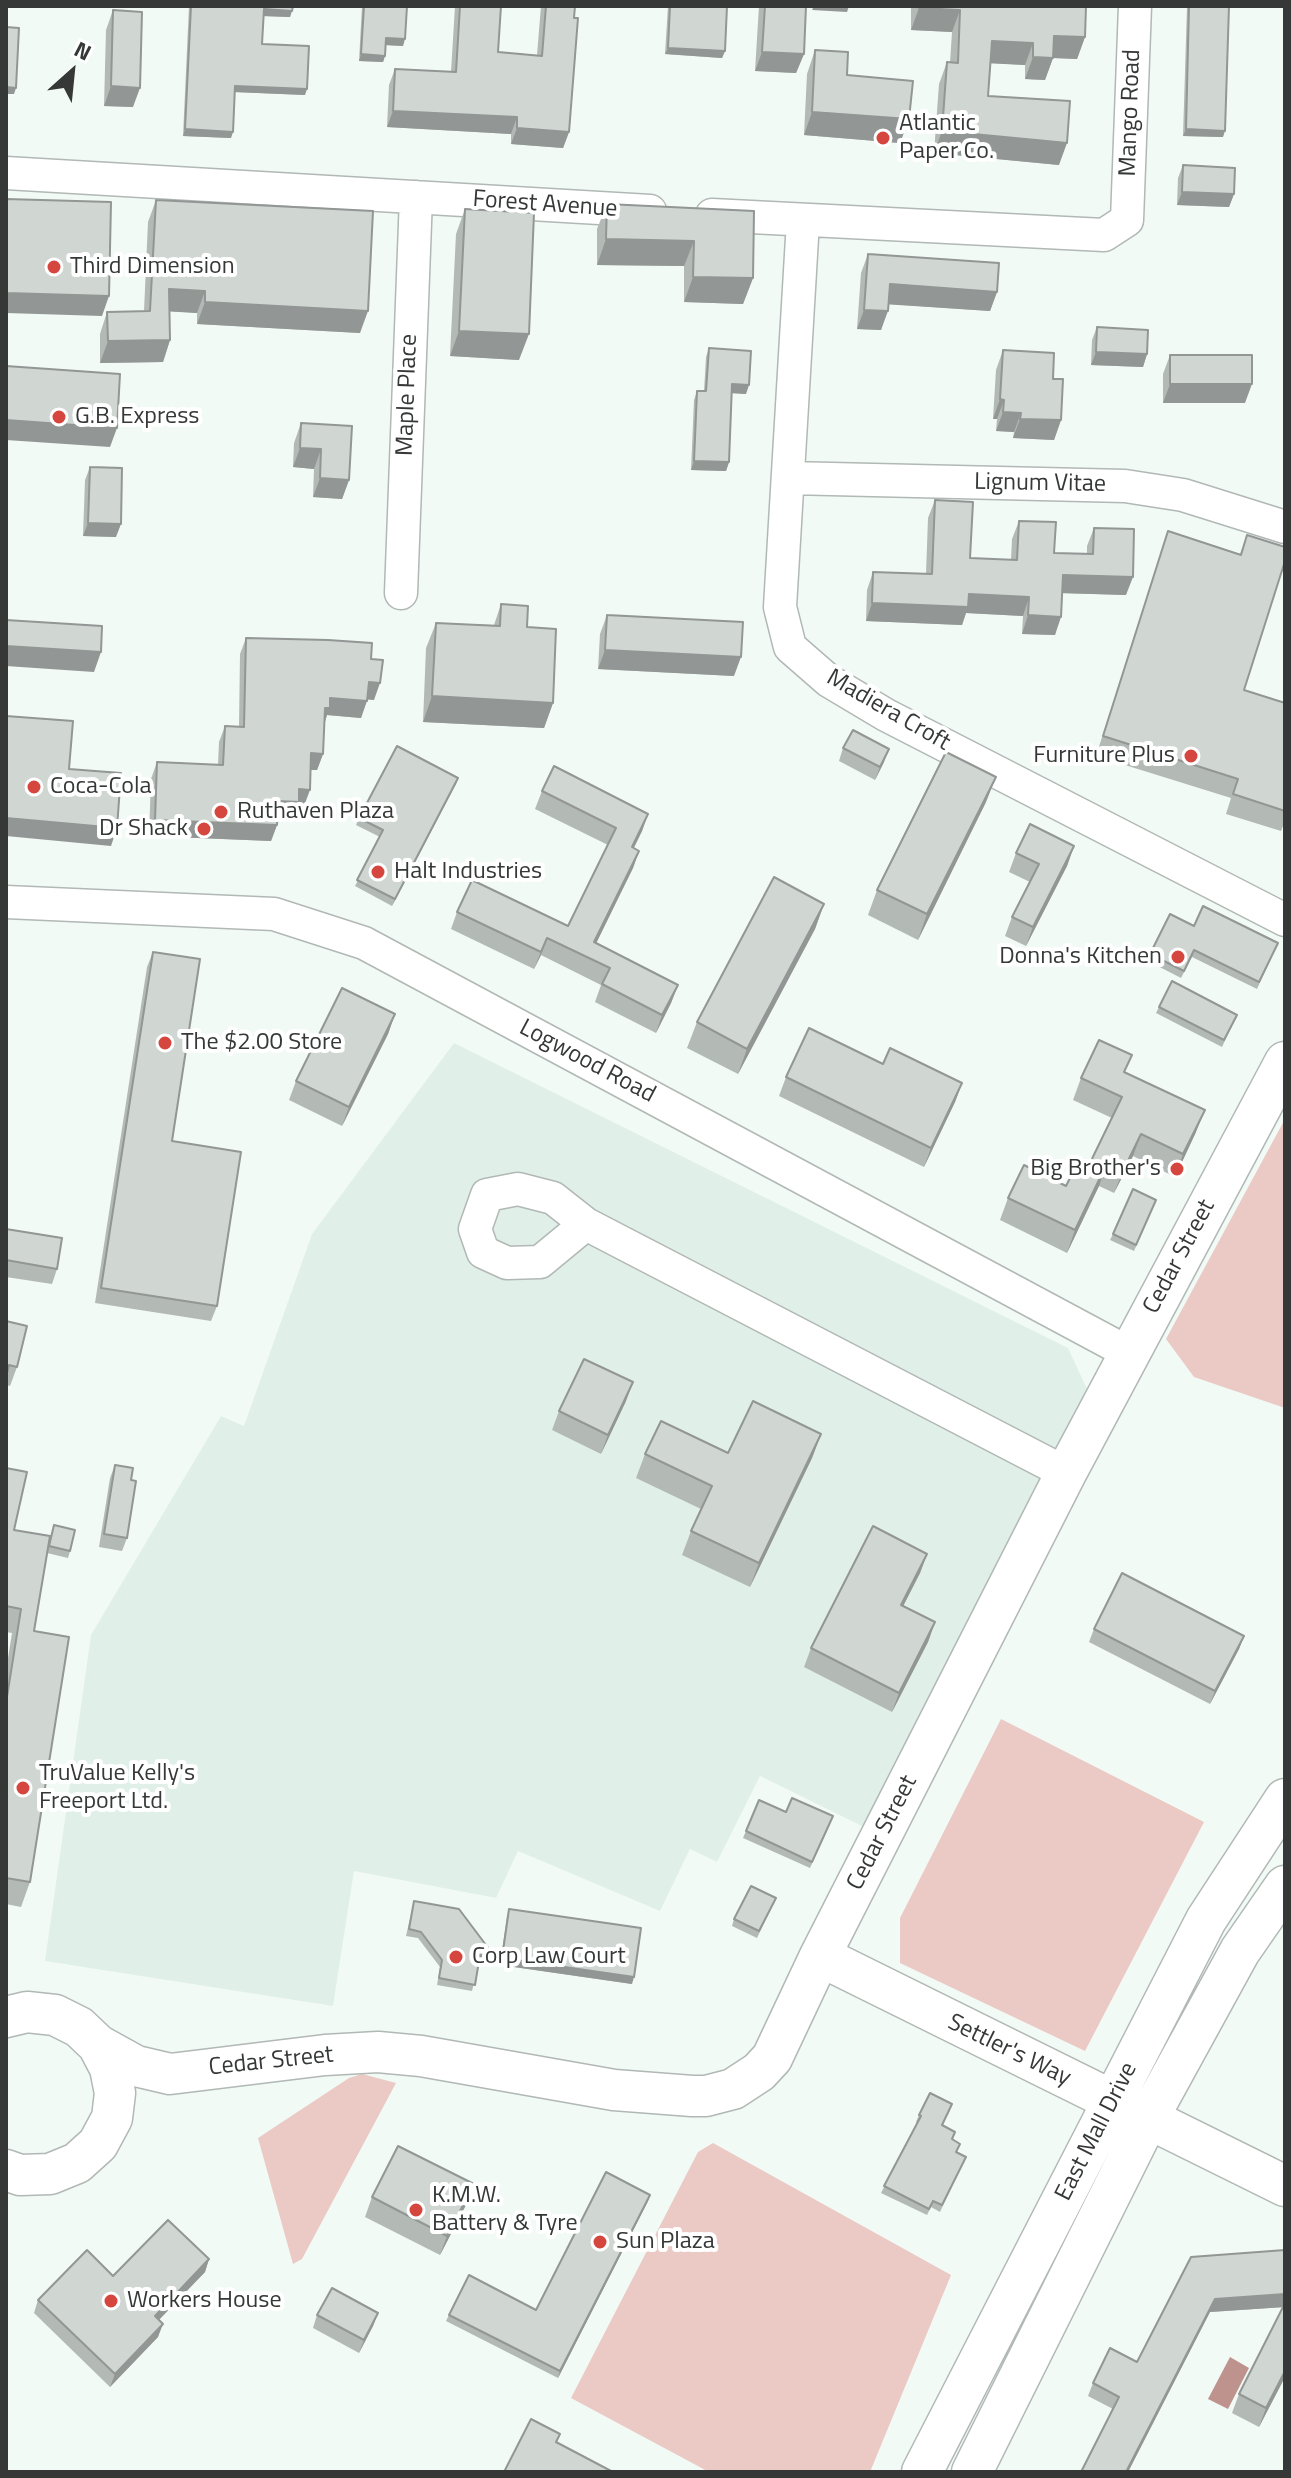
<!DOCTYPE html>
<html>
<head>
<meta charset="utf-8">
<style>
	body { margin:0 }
	#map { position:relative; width:1291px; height:2478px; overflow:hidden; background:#f2faf6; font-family:"Titillium Web",sans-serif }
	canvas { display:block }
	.frame { position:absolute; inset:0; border:8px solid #353836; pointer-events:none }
	.north { position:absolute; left:32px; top:32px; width:80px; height:80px; -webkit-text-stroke:6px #fff; paint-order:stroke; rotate:27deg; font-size:22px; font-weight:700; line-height:32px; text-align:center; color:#353836 }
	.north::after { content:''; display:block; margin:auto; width:28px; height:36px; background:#353836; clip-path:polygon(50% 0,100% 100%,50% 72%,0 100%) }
</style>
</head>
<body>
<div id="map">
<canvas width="1291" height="2478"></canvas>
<div class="frame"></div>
<div class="north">N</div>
</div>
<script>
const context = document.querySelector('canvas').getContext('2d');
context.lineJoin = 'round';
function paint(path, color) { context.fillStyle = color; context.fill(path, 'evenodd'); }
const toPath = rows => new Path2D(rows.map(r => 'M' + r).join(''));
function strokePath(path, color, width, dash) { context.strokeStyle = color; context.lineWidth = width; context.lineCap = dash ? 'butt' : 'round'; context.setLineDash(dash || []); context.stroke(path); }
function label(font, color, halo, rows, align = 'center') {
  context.font = font + ' "Titillium Web",sans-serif'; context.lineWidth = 8; context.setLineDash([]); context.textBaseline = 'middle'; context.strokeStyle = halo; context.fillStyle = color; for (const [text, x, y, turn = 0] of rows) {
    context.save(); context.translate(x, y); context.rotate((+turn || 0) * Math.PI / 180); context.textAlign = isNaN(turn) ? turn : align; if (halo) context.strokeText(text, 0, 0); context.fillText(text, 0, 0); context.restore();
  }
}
const built = toPath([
	[454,1043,1068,1348,1088,1391,872,1831,760,1776,717,1862,690,1849,660,1911,518,1851,496,1898,354,1871,333,2006,45,1961,91,1635,221,1416,244,1426,312,1234]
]);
const green = toPath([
	[1285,1119,1285,1408,1194,1377,1166,1339],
	[1001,1719,1204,1822,1085,2051,900,1963,900,1918],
	[362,2074,396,2083,302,2259,293,2264,258,2138,349,2078],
	[713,2143,951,2275,870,2472,709,2472,571,2398,698,2152]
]);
const water = toPath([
	[1230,2357,1249,2368,1228,2409,1208,2399]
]);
const minor = toPath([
	[6,173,650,211],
	[712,215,1104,235,1127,220,1135,6],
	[803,221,780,607,790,647,829,681,886,715,1285,920],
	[789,478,1125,486,1183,495,1285,527],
	[401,593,416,197],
	[6,902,274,914,364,943,1129,1353],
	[586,1224,540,1262,507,1263,483,1252,475,1229,487,1195,518,1189,553,1198,586,1224,1066,1473]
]);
const major = toPath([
	[820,1956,1285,2186],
	[6,2017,27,2012,55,2015,79,2027,98,2045,110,2068,115,2093,112,2118,98,2144,77,2163,50,2174,20,2175,6,2170],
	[98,2045,136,2066,170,2074,325,2055,378,2052,421,2056,614,2090,692,2096,706,2096,733,2089,759,2072,772,2058,820,1956,1066,1473,1285,1062],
	[922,2472,1206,1920,1285,1799],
	[972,2472,1149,2117,1240,1951,1285,1886]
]);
const wall = toPath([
	[189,6,293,6,290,17,263,16,262,44,305,95,235,92,231,138,183,136],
	[362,6,407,6,403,46,386,45,385,56,383,62,359,61],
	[455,6,501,6,498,52,537,55,541,6,575,6,569,132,563,148,511,144,511,134,387,127,389,85,395,69,451,72],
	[668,6,727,6,725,51,722,58,665,54],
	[759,6,806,6,804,54,796,73,755,71],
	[911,6,1086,6,1085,37,1077,59,1053,58,1045,80,1025,79,1025,65,991,63,988,96,1059,165,934,153,939,84,947,62,950,63,952,32,911,30],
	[1187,6,1229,6,1223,137,1183,136],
	[113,10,133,107,104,106,106,30],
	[815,50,909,119,900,143,804,135,807,74],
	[1183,165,1234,194,1229,207,1177,205,1178,178],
	[156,200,360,333,197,324,197,313,170,311,170,340,163,362,100,363,100,334,107,312,144,311,148,222],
	[607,204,754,211,753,278,743,304,684,302,684,266,597,265,597,229],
	[465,209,519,360,450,356,456,234],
	[868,254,997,292,990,311,889,304,881,330,857,329,861,273],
	[1097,327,1147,354,1143,367,1091,365,1092,340],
	[709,348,746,394,732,393,729,462,726,471,691,470,694,400,697,391,704,391,706,357],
	[1003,350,1053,379,1061,420,1054,440,1013,438,1014,432,996,431,997,419,993,419,996,370],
	[1170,355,1245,403,1163,403,1163,374],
	[301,423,349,480,342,499,313,497,314,469,293,467,294,443],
	[90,467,116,537,83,536,85,480],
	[935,500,970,558,1011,560,1012,539,1019,521,1054,553,1087,554,1087,546,1094,528,1126,595,1062,593,1055,635,1022,634,1023,616,966,613,962,625,866,621,867,590,873,572,926,574,928,518],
	[1168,531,1240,554,1247,535,1244,690,1285,703,1285,821,1281,831,1226,814,1231,798,1096,756],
	[501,604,527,627,553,703,544,728,423,722,426,648,436,623,494,625],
	[607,615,734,676,598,669,600,634],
	[246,638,371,659,374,700,367,699,361,718,327,715,325,722,323,754,317,770,310,770,304,806,297,806,293,818,278,818,277,825,271,841,149,836,151,779,157,762,218,765,219,742,225,726,239,727,240,654],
	[843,748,884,762,875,780,839,761],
	[458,778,392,906,355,886,380,837,356,825,359,818],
	[542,791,648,814,642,831,634,848,639,851,633,868,596,943,678,985,671,1003,656,1033,595,1002,601,985,541,955,534,969,451,929,457,912,568,926,608,845,535,809],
	[986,802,918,940,868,915,877,890],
	[1074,846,1067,866,1026,946,1005,936,1012,917,1030,882,1009,872,1016,853],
	[824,904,815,929,738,1074,687,1048,697,1022],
	[1194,926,1278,943,1257,989,1192,957,1181,978,1148,961,1150,954],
	[153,952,172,1141,217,1306,211,1321,95,1303,147,967],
	[1159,1007,1237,1015,1222,1047,1156,1013],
	[395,1014,388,1034,342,1126,289,1100,296,1081],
	[883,1064,962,1083,955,1102,924,1167,779,1096,786,1077],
	[1126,1072,1196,1132,1175,1177,1133,1156,1114,1193,1099,1186,1067,1253,1000,1220,1008,1198,1066,1186,1088,1167,1112,1118,1073,1100,1081,1078],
	[1156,1200,1134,1251,1110,1240,1113,1234],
	[6,1229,57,1269,52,1284,6,1277],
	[6,1321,17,1367,10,1386,6,1385],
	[626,1401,601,1454,552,1430,559,1411],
	[821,1434,812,1458,750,1587,682,1555,691,1531,701,1509,636,1478,645,1454,728,1453],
	[115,1465,131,1480,127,1538,122,1551,99,1547,110,1478],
	[6,1468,14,1530,48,1546,54,1525,70,1551,68,1558,47,1553,34,1631,30,1882,21,1907,6,1904,6,1671,12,1633,6,1632],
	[927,1554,920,1573,903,1606,935,1622,928,1642,892,1712,804,1667,811,1648],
	[1094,1629,1244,1636,1239,1649,1210,1704,1089,1642],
	[786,1812,833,1816,810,1868,743,1838,746,1831],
	[776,1898,757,1938,732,1926,734,1919],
	[414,1901,495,1957,492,1964,479,1962,472,1991,437,1985,440,1967,418,1938,406,1936],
	[509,1909,632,1984,500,1965,507,1916],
	[950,2110,942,2126,952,2140,956,2152,966,2157,940,2212,931,2207,927,2215,881,2193,917,2123,916,2122,919,2115],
	[474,2184,467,2203,440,2255,365,2217,372,2197],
	[648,2201,558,2378,446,2321,449,2315,536,2310],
	[1285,2250,1285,2307,1210,2312,1128,2472,1081,2472,1113,2409,1088,2396,1093,2383,1137,2362],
	[209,2259,205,2272,159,2320,158,2337,110,2387,34,2313,38,2300,113,2276],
	[1285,2308,1285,2377,1259,2427,1232,2413,1239,2394],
	[378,2313,373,2326,359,2353,313,2328,317,2315]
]);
const shadedWall = toPath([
	[814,6,849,6,847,12,812,10],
	[919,8,960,10,952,32,911,30],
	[264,9,292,11,290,17,261,16],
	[1054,36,1085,37,1077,59,1053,58,1045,80,1025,79,1033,57],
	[386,38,405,39,403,46,384,45],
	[992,41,1033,43,1025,65,984,63],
	[668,48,725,51,722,58,665,54],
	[762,52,804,54,796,73,755,71],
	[361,54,385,56,383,62,359,61],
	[111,86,140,88,133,107,104,106],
	[235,86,307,89,305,95,233,92],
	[6,87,16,88,14,94,6,94],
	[393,111,517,117,511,134,387,127],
	[812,112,909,119,900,143,804,135],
	[517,128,569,132,563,148,511,144],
	[185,129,233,132,231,138,183,136],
	[1186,129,1225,131,1223,137,1183,136],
	[942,131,1067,143,1059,165,934,153],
	[1182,192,1234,194,1229,207,1177,205],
	[606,239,694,241,684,266,597,265],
	[693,277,753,278,743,304,684,302],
	[890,284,997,292,990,311,883,304],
	[169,289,205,291,197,313,161,311],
	[6,293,109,296,102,316,6,313],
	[205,302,368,311,360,333,197,324],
	[864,310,888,311,881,330,857,329],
	[459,331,529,334,519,360,450,356],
	[170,340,163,362,100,363,108,341],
	[1096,352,1147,354,1143,367,1091,365],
	[732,384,749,385,746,394,729,393],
	[1170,384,1252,384,1245,403,1163,403],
	[1000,399,1004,400,997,419,993,419],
	[1003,412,1021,413,1014,432,996,431],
	[1020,419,1061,420,1054,440,1013,438],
	[6,420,117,428,110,447,6,440],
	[300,448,321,449,314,469,293,467],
	[694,461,729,462,726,471,691,470],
	[320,478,349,480,342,499,313,497],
	[88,523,121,524,116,537,83,536],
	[1063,575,1133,577,1126,595,1057,593],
	[969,594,1029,597,1023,616,966,613,962,625,866,621,872,603],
	[1028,615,1061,617,1055,635,1022,634],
	[6,646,101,652,94,672,6,666],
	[605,650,741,657,734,676,598,669],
	[369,682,380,683,374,700,363,699],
	[432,696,553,703,544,728,423,722],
	[330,698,367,701,361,718,327,715,324,724,319,724],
	[889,749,884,762,875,780,880,767],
	[311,753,323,754,317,770,305,770],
	[996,777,986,802,918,940,927,914],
	[458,778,456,784,392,906,395,899],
	[299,789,310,790,304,806,297,806,293,818,272,818,278,801],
	[648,814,642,831,625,865,632,847],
	[6,818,117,828,111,846,6,836],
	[155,820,277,825,271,841,149,836],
	[1074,846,1067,866,1026,946,1033,927],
	[639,851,633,868,588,960,594,942],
	[824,904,815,929,738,1074,747,1049],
	[547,938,541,955,534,969,541,952],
	[678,985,671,1003,656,1033,662,1015],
	[395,1014,388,1034,342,1126,349,1107],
	[962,1083,955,1102,924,1167,931,1148],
	[1205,1110,1196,1132,1175,1177,1183,1154],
	[1141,1134,1133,1156,1114,1193,1123,1171],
	[1107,1163,1099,1186,1067,1253,1075,1230],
	[633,1382,626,1401,601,1454,608,1435],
	[821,1434,812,1458,750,1587,759,1563],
	[927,1554,920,1573,894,1624,901,1605],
	[935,1622,928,1642,892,1712,899,1693],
	[1244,1636,1239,1649,1210,1704,1215,1691],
	[480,1955,495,1957,492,1964,478,1962],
	[502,1958,634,1977,632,1984,500,1965],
	[474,2184,467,2203,440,2255,447,2236],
	[650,2195,648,2201,558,2378,560,2371],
	[209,2259,205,2272,150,2329,155,2316],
	[1285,2294,1285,2307,1210,2312,1128,2472,1126,2472,1215,2299],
	[378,2313,373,2326,359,2353,364,2340],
	[163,2324,158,2337,110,2387,115,2374],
	[1285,2371,1285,2377,1259,2427,1266,2408]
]);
const building = toPath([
	[191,6,293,6,292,11,264,9,262,44,309,46,307,89,235,86,233,132,185,129,191,6],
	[364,6,407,6,405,39,386,38,385,56,361,54,364,6],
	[460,6,501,6,498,52,542,56,546,6,575,6,574,18,578,18,569,132,517,128,517,117,393,111,395,69,456,72,460,6],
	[670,6,727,6,725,51,668,48,670,6],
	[765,6,806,6,804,54,762,52,765,6],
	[919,6,1086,6,1085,37,1054,36,1053,58,1033,57,1033,43,992,41,988,96,1070,101,1067,143,942,131,947,62,958,63,960,10,919,8,919,6],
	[1189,6,1229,6,1225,131,1186,129,1189,6],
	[113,10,142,12,140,88,111,86,113,10],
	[6,27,19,28,16,88,6,87,6,27],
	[815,50,848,52,847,75,913,81,909,119,812,112,815,50],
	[1183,165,1235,168,1234,194,1182,192,1183,165],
	[6,199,111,202,109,296,6,293,6,199],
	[156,200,373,211,368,311,205,302,205,291,169,289,170,340,108,341,107,312,150,311,156,200],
	[607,204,754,211,753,278,693,277,694,241,606,239,607,204],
	[465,209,534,213,529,334,459,331,465,209],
	[868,254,999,263,997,292,890,284,888,311,864,310,868,254],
	[1097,327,1148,330,1147,354,1096,352,1097,327],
	[709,348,751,351,749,385,732,384,729,462,694,461,697,391,706,391,709,348],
	[1003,350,1054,353,1053,379,1063,379,1061,420,1020,419,1021,413,1003,412,1004,400,1000,399,1003,350],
	[1170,355,1252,355,1252,384,1170,384,1170,355],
	[6,366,120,374,117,428,6,420,6,366],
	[301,423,352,426,349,480,320,478,321,449,300,448,301,423],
	[90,467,122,468,121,524,88,523,90,467],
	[935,500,973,502,970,558,1017,560,1019,521,1056,522,1054,553,1093,554,1094,528,1134,529,1133,577,1063,575,1061,617,1028,615,1029,597,969,594,968,607,872,603,873,572,932,574,935,500],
	[1168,531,1241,555,1247,535,1285,547,1285,561,1244,690,1285,703,1285,811,1233,794,1238,779,1103,736,1168,531],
	[501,604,528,606,527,627,556,629,553,703,432,696,436,623,500,626,501,604],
	[607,615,743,622,741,657,605,650,607,615],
	[6,620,102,626,101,652,6,646,6,620],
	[246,638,328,640,372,643,371,659,383,660,380,683,369,682,367,701,330,698,330,708,325,708,323,754,311,753,310,790,299,789,299,802,278,801,277,825,155,820,157,762,223,765,225,726,244,727,246,638],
	[6,716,73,721,69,769,121,773,117,828,6,818,6,716],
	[853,730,889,749,880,767,843,748,853,730],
	[397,746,458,778,395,899,357,880,383,830,359,818,397,746],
	[946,752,996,777,927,914,877,890,946,752],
	[554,766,648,814,632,847,639,851,594,942,678,985,662,1015,602,984,610,968,547,938,541,952,457,912,472,880,568,926,616,828,542,791,554,766],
	[1030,824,1074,846,1033,927,1012,917,1039,864,1016,853,1030,824],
	[774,877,824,904,747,1049,697,1022,774,877],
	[1203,906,1278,943,1259,982,1194,950,1184,971,1150,954,1170,914,1194,926,1203,906],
	[153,952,200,959,172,1141,241,1152,217,1306,101,1288,153,952],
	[1172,981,1237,1015,1224,1040,1159,1007,1172,981],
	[342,988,395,1014,349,1107,296,1081,342,988],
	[809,1028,883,1064,890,1048,962,1083,931,1148,786,1077,809,1028],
	[1099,1040,1132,1055,1124,1072,1205,1110,1183,1154,1141,1134,1123,1171,1107,1163,1075,1230,1008,1198,1024,1165,1066,1186,1078,1162,1088,1167,1122,1097,1081,1078,1099,1040],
	[1133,1189,1156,1200,1136,1245,1113,1234,1133,1189],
	[6,1229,62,1238,57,1269,6,1260,6,1229],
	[6,1321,27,1326,17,1367,9,1365,6,1377,6,1321],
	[584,1359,633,1382,608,1435,559,1411,584,1359],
	[753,1401,821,1434,759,1563,691,1531,712,1486,645,1454,661,1421,728,1453,753,1401],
	[115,1465,133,1468,131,1480,136,1481,127,1538,104,1534,115,1465],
	[6,1468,27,1472,14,1530,50,1536,34,1631,69,1637,30,1882,6,1878,6,1703,21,1609,6,1606,6,1468],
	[54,1525,75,1530,70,1551,49,1546,54,1525],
	[873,1526,927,1554,901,1605,935,1622,899,1693,811,1648,873,1526],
	[1122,1573,1244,1636,1215,1691,1094,1629,1122,1573],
	[792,1798,833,1816,812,1862,746,1831,759,1800,786,1812,792,1798],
	[751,1886,776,1898,759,1931,734,1919,751,1886],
	[414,1901,459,1909,495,1957,480,1955,475,1985,439,1978,442,1960,421,1932,409,1929,414,1901],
	[509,1909,641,1928,634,1977,502,1958,509,1909],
	[930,2093,952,2104,942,2125,955,2132,952,2139,960,2144,956,2152,966,2157,942,2205,933,2201,929,2209,884,2186,921,2116,919,2115,930,2093],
	[398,2146,474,2184,447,2236,372,2197,398,2146],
	[606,2172,650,2195,560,2371,449,2315,469,2275,536,2310,606,2172],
	[168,2220,209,2259,155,2316,163,2324,115,2374,38,2300,87,2250,113,2276,168,2220],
	[1285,2250,1285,2294,1215,2299,1126,2472,1081,2472,1119,2397,1093,2383,1110,2348,1137,2362,1191,2257,1285,2250],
	[332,2288,378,2313,364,2340,317,2315,332,2288],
	[1283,2307,1285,2308,1285,2371,1266,2408,1239,2394,1283,2307],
	[531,2419,560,2434,556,2442,613,2472,504,2472,531,2419]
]);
const markers = [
	[883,138,8,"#d5473e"],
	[54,267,8,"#d5473e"],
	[59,417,8,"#d5473e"],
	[1191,756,8,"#d5473e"],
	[34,787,8,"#d5473e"],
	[221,812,8,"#d5473e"],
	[204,829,8,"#d5473e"],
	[378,872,8,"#d5473e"],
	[1178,957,8,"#d5473e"],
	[165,1043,8,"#d5473e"],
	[1177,1169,8,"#d5473e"],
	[23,1788,8,"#d5473e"],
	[456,1957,8,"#d5473e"],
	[416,2210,8,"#d5473e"],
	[600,2242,8,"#d5473e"],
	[111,2301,8,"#d5473e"]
];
const streetNames = [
	["Mango Road",1131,113,-88],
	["Forest Avenue",545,205,4],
	["Maple Place",408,395,-88],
	["Lignum Vitae",1040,484,1],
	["Madiera Croft",888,711,30],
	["Logwood Road",587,1062,28],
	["Cedar Street",1180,1257,-62],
	["Cedar Street",883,1833,-63],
	["Settler's Way",1009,2051,26],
	["Cedar Street",271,2062,-6],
	["East Mall Drive",1097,2132,-63]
];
const poiNames = [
	["Atlantic",899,124],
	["Paper Co.",899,152],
	["Third Dimension",70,267],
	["G.B. Express",75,417],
	["Furniture Plus",1175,756,"right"],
	["Coca-Cola",50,787],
	["Ruthaven Plaza",237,812],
	["Dr Shack",188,829,"right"],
	["Halt Industries",394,872],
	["Donna's Kitchen",1162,957,"right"],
	["The $2.00 Store",181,1043],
	["Big Brother's",1161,1169,"right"],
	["TruValue Kelly's",39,1774],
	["Freeport Ltd.",39,1802],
	["Corp Law Court",472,1957],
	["K.M.W.",432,2196],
	["Battery & Tyre",432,2224],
	["Sun Plaza",616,2242],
	["Workers House",127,2301]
];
paint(built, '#e0f0e8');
paint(green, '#ebc9c4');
paint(water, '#be938d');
strokePath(minor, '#b1b8b5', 35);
strokePath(major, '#b1b8b5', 43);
strokePath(minor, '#fff', 32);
strokePath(major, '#fff', 40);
paint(wall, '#b3b9b5');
paint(shadedWall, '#929694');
paint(building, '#d0d7d3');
strokePath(building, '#929694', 2);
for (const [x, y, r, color] of markers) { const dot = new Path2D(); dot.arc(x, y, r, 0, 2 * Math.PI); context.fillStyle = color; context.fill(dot); strokePath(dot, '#fff', 3); }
label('24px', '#353836', '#fff', streetNames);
label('24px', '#353836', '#fff', poiNames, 'left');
</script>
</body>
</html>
